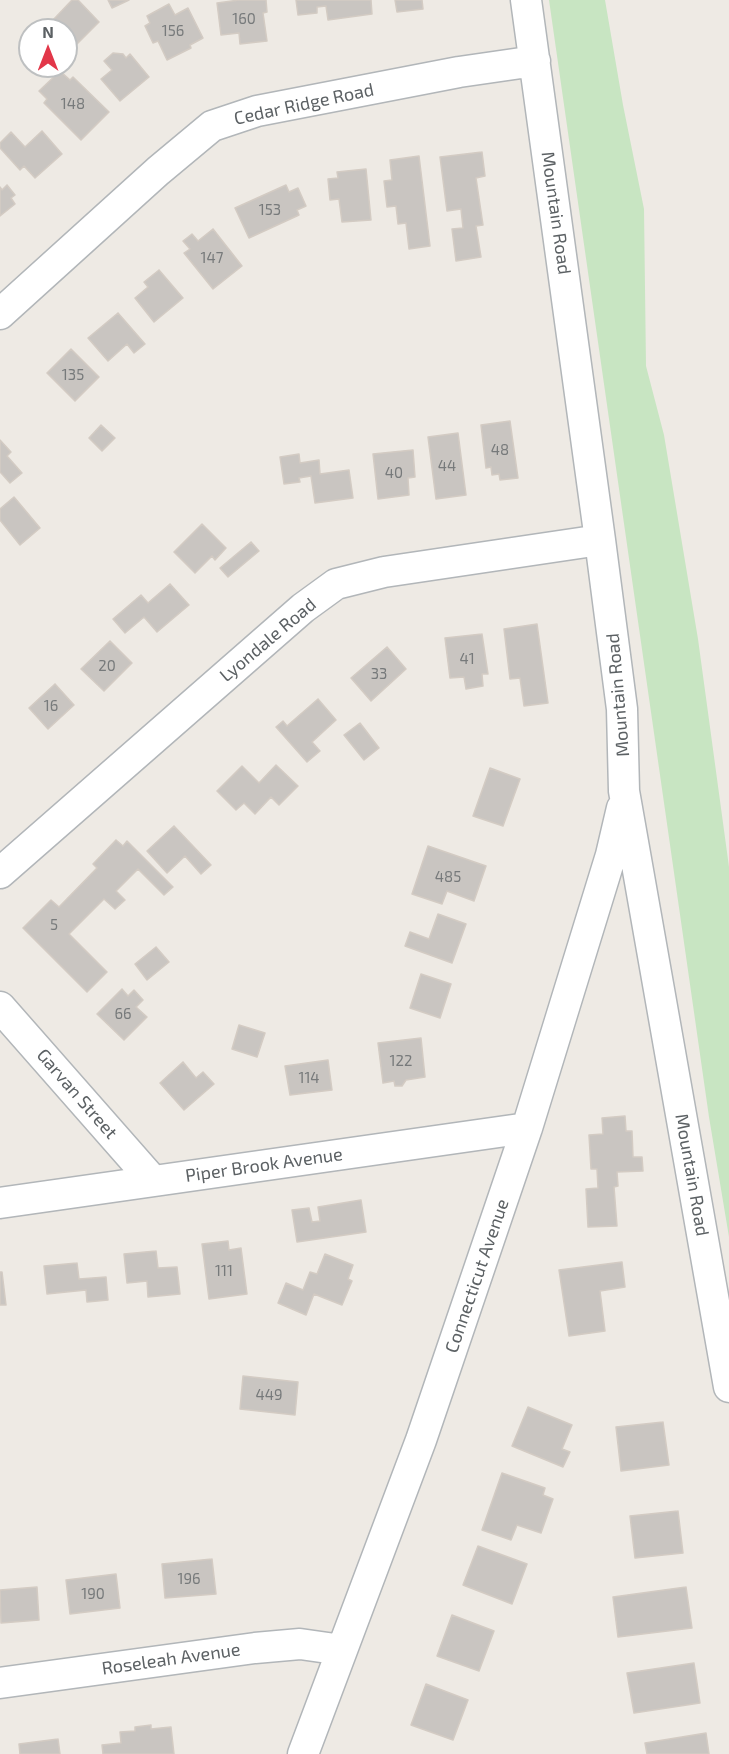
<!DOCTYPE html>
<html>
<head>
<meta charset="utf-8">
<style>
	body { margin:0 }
	#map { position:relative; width:729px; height:1754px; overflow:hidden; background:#eeeae4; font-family:"Exo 2",sans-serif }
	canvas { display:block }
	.north { position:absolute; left:18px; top:18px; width:60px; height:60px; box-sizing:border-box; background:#fff; border:2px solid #bec0c1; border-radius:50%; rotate:0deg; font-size:16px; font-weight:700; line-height:24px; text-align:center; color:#5c6164 }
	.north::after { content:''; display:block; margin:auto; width:21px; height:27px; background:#e23749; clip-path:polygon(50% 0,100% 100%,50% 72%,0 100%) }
</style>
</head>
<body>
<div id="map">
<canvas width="729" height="1754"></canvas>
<div class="north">N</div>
</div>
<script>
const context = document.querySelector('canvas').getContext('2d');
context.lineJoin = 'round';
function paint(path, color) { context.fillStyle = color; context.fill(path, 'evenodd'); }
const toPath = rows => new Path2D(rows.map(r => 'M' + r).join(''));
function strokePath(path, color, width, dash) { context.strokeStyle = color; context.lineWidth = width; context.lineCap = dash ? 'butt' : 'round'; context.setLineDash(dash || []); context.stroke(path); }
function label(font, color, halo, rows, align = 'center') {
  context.font = font + ' "Exo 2",sans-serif'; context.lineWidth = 5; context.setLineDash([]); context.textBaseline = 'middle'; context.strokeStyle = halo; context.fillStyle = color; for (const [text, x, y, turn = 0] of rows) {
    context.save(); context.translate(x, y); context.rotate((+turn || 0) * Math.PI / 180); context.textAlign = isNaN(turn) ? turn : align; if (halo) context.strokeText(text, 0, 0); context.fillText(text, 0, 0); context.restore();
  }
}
const green = toPath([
	[549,0,605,0,623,105,644,209,646,366,664,435,698,639,729,867,729,1237,709,1117]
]);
const building = toPath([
	[72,0,78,0,99,22,77,44,66,33,66,30,63,30,53,20,72,0],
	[108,0,129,0,112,8,108,0],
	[239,0,266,0,267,12,263,13,267,41,240,44,239,33,221,35,217,3,239,0],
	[296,0,371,0,372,14,328,20,326,6,317,7,317,13,298,15,296,0],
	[395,0,422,0,423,9,397,12,395,0],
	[169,4,175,15,188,8,203,38,190,45,191,48,167,60,158,41,153,43,145,26,150,23,147,16,169,4],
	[113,53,123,54,126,58,130,54,149,77,120,101,101,79,112,70,104,61,113,53],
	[60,71,70,80,73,77,109,112,81,140,44,103,47,99,39,91,60,71],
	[42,131,62,154,35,178,24,166,20,170,0,148,0,143,11,132,25,147,42,131],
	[482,152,485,176,476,178,483,225,476,226,481,257,456,261,452,229,463,228,461,209,447,211,440,157,482,152],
	[419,156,430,246,409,249,406,223,398,224,396,206,387,207,384,181,392,180,390,160,419,156],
	[366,169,371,220,342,222,339,199,330,200,328,179,338,178,337,172,366,169],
	[7,185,15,195,11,198,15,204,0,216,0,187,2,190,7,185],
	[286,185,289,192,298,188,306,206,297,210,299,215,249,238,235,208,286,185],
	[213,229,242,266,213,289,184,253,190,249,183,241,192,234,198,241,213,229],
	[159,270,183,298,154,322,135,298,148,287,144,282,159,270],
	[118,313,145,344,134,353,127,344,108,361,88,338,118,313],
	[71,349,99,377,75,401,47,373,71,349],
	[510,421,518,478,500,480,499,474,492,475,491,467,486,468,481,425,510,421],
	[101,425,115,438,102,451,89,438,101,425],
	[458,433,466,495,436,499,428,437,458,433],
	[0,440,11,452,7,456,22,473,10,483,0,472,0,440],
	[413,450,415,477,408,478,409,495,378,499,373,454,413,450],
	[299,454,300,463,319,460,320,474,349,470,353,498,315,503,311,476,299,478,300,482,284,484,280,457,299,454],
	[14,497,40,528,20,545,0,520,0,509,14,497],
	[202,524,226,548,215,560,212,556,195,573,174,552,202,524],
	[251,542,259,551,228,577,220,568,251,542],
	[170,584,189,605,157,632,144,617,125,633,113,619,141,595,148,603,170,584],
	[537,624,548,703,524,706,520,678,510,679,504,629,537,624],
	[482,634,488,674,482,674,483,686,466,689,464,677,450,678,445,638,482,634],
	[110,641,132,663,104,691,81,669,110,641],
	[387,647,406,669,371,701,351,678,387,647],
	[55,684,74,705,48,729,29,708,55,684],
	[318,699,336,720,312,742,320,751,307,762,276,727,283,721,287,726,318,699],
	[360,723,379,748,364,760,344,735,360,723],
	[276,765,298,786,279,805,271,797,255,814,244,803,236,810,217,791,242,766,259,783,276,765],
	[490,768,520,779,503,826,473,816,490,768],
	[174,826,211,865,201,874,185,856,167,873,147,851,174,826],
	[116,840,123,846,127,841,173,887,164,895,138,869,116,891,125,900,115,909,104,899,69,934,107,972,87,992,23,928,51,900,59,907,97,868,93,864,116,840],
	[428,846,486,866,474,901,447,891,442,904,412,894,428,846],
	[438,914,466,924,452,963,405,946,410,932,429,939,438,914],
	[156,947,169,962,147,980,135,964,156,947],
	[421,974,451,984,440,1018,410,1008,421,974],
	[122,989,128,996,134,990,143,1000,136,1007,147,1017,124,1040,97,1014,122,989],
	[239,1025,265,1033,257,1057,232,1049,239,1025],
	[421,1038,425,1077,406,1080,402,1086,395,1086,394,1081,383,1083,378,1043,421,1038],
	[328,1060,332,1090,290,1095,285,1066,328,1060],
	[183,1062,196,1078,203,1072,214,1084,184,1110,160,1083,183,1062],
	[625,1116,626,1131,632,1131,633,1157,642,1157,643,1171,617,1172,618,1186,614,1187,617,1226,588,1227,586,1189,598,1188,597,1169,591,1169,589,1135,603,1134,602,1118,625,1116],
	[361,1200,366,1232,297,1242,292,1210,309,1208,312,1222,320,1221,318,1207,361,1200],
	[228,1241,229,1250,241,1248,247,1294,209,1299,202,1244,228,1241],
	[156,1251,158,1268,177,1267,180,1294,148,1297,147,1281,127,1283,124,1254,156,1251],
	[325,1254,353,1265,348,1279,352,1281,342,1305,314,1294,306,1315,278,1303,286,1283,303,1290,310,1272,317,1274,325,1254],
	[622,1262,625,1287,600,1291,605,1331,569,1336,559,1270,622,1262],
	[77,1263,79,1279,106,1277,108,1300,87,1302,86,1290,47,1294,44,1266,77,1263],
	[0,1272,2,1272,6,1305,0,1305,0,1272],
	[243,1376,298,1382,295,1415,240,1409,243,1376],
	[528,1407,572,1425,562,1449,570,1452,563,1467,512,1446,528,1407],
	[663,1422,669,1465,621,1471,616,1427,663,1422],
	[502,1473,545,1488,543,1495,553,1499,541,1533,517,1525,511,1540,482,1530,502,1473],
	[678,1511,683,1553,635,1558,630,1516,678,1511],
	[478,1546,527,1564,512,1604,463,1585,478,1546],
	[212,1559,216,1594,165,1598,162,1564,212,1559],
	[116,1574,120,1608,70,1614,66,1580,116,1574],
	[37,1587,39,1620,1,1623,0,1590,37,1587],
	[686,1587,692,1628,618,1637,613,1597,686,1587],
	[452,1615,494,1631,479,1671,437,1656,452,1615],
	[694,1663,700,1703,634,1713,627,1673,694,1663],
	[426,1684,468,1700,453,1740,411,1725,426,1684],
	[151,1725,151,1729,171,1727,174,1754,103,1754,102,1745,121,1743,120,1732,135,1731,135,1727,151,1725],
	[706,1733,709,1754,647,1754,645,1743,706,1733],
	[58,1739,60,1754,20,1754,19,1744,58,1739]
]);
const street = toPath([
	[526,0,600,540,622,709,624,791,729,1387],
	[0,314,158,171,212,126,257,111,459,72,535,61],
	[0,873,303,608,336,584,384,572,600,540],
	[0,1007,153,1181],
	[0,1203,527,1128],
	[0,1683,255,1648,300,1644,342,1650],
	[303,1754,421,1440,527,1128,611,855,622,808]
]);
const numberNames = [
	["160",244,19],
	["156",173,31],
	["148",73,104],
	["153",270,210],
	["147",212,258],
	["135",73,375],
	["48",500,450],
	["44",447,466],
	["40",394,473],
	["41",467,659],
	["20",107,666],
	["33",379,674],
	["16",51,706],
	["485",448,877],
	["5",54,925],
	["66",123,1014],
	["122",401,1061],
	["114",309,1078],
	["111",224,1271],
	["449",269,1395],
	["196",189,1579],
	["190",93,1594]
];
const streetNames = [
	["Cedar Ridge Road",304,104,-12],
	["Mountain Road",556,213,82],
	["Lyondale Road",268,640,-40],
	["Mountain Road",618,695,-95],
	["Garvan Street",77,1094,49],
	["Piper Brook Avenue",264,1165,-8],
	["Mountain Road",692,1175,80],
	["Connecticut Avenue",477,1276,-71],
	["Roseleah Avenue",171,1659,-8]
];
paint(green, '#c8e5c2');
paint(building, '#c9c5c1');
strokePath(building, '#d3cbc3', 1.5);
strokePath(street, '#b2b6b9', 33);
strokePath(street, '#fff', 30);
label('15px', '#777a7b', null, numberNames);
label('18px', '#5c6164', '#fff', streetNames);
</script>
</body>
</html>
